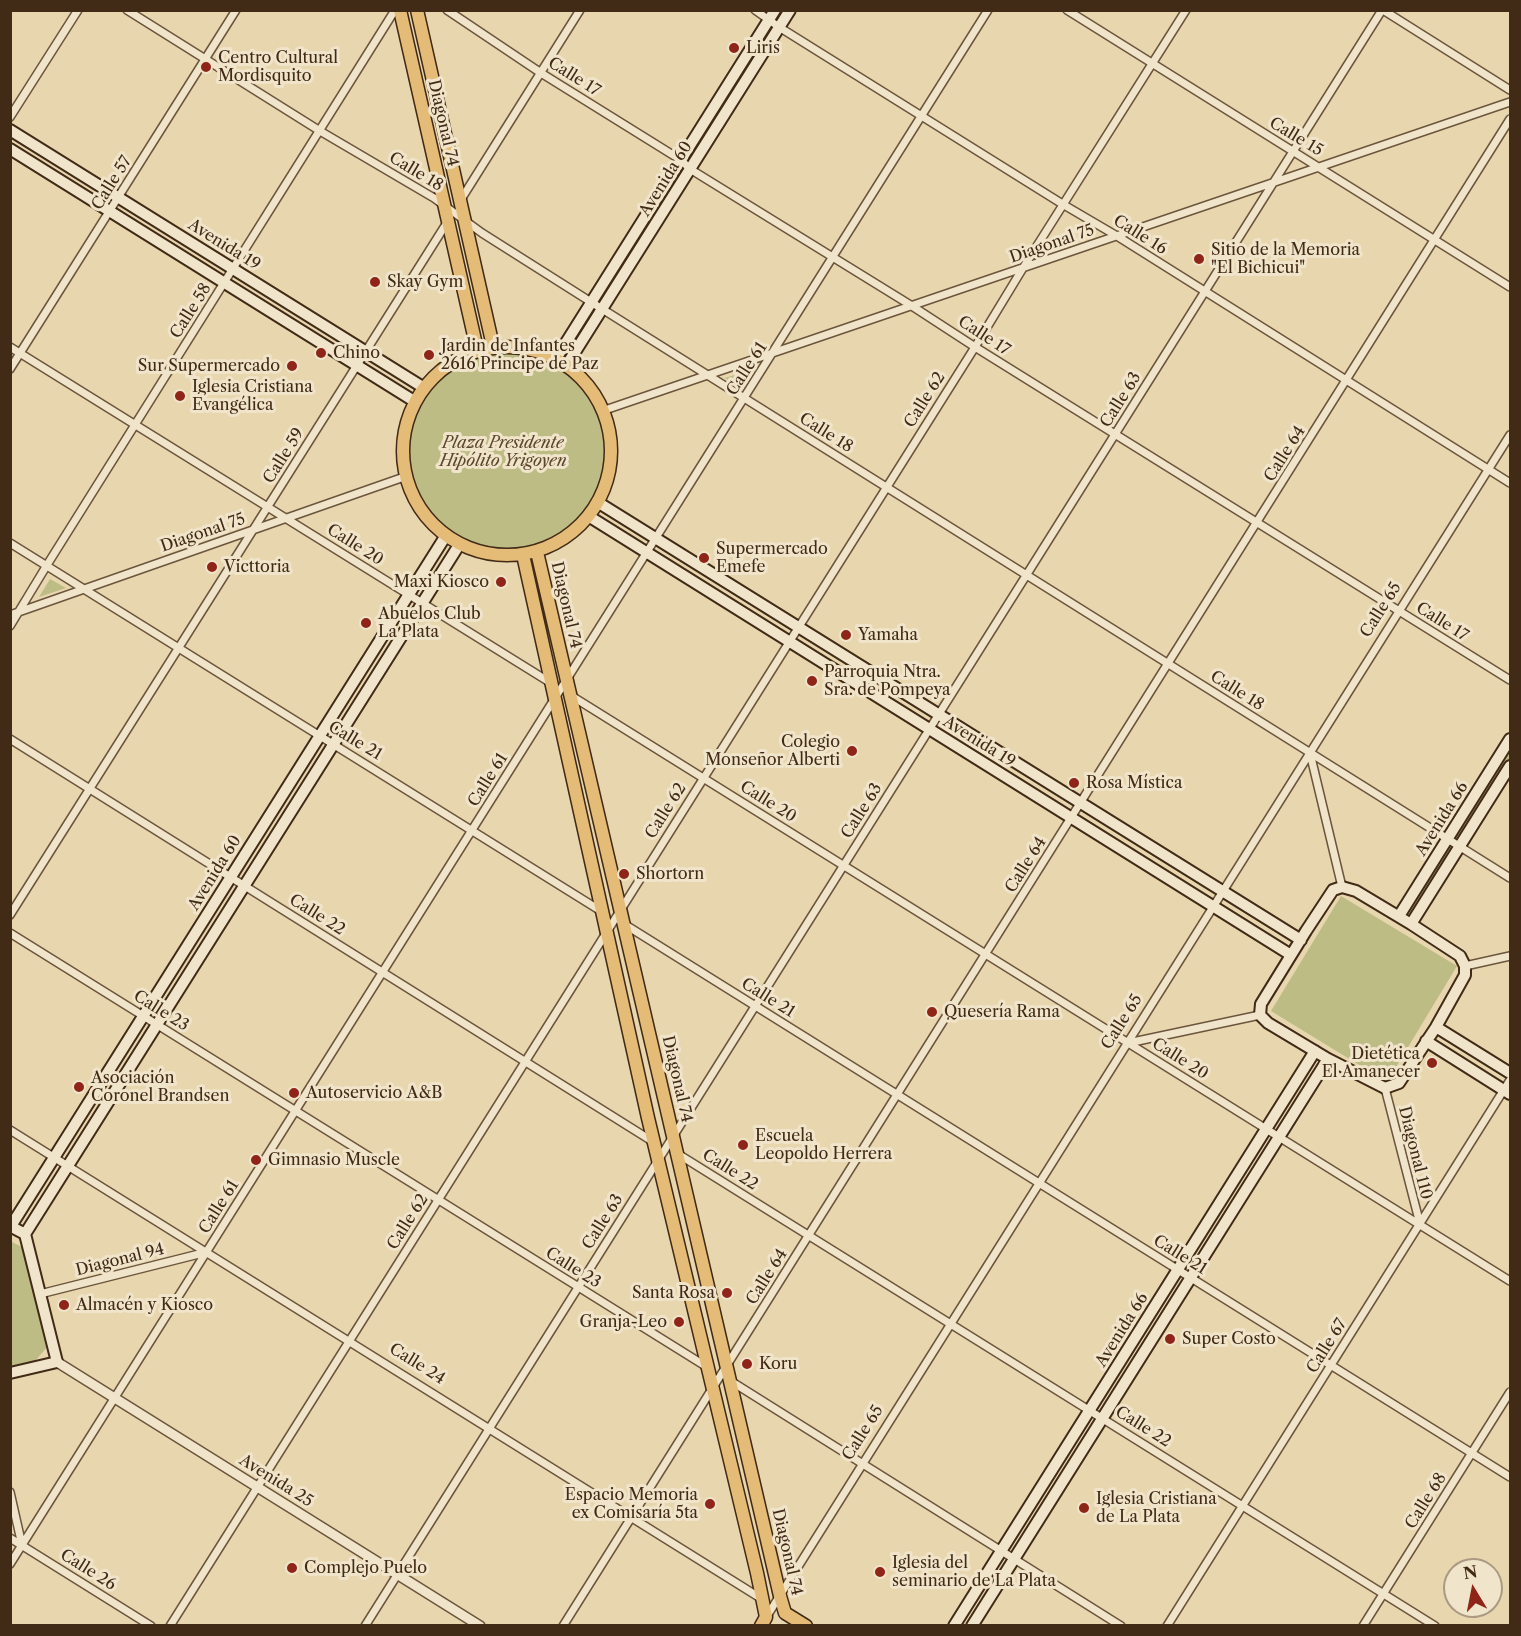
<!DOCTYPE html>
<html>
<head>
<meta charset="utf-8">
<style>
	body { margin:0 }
	#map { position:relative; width:1521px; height:1636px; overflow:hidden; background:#e8d6ae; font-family:"Libre Caslon Text",serif }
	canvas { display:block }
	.frame { position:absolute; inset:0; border:12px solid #412a16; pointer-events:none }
	.north { position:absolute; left:1443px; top:1558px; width:60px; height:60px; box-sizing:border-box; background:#f0e4ca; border:2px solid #aa9a82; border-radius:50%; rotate:350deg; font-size:16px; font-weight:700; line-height:24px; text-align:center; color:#412a16 }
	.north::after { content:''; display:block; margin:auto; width:21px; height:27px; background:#8f2418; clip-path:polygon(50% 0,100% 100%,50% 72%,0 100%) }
</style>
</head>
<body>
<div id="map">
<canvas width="1521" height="1636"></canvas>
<div class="frame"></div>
<div class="north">N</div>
</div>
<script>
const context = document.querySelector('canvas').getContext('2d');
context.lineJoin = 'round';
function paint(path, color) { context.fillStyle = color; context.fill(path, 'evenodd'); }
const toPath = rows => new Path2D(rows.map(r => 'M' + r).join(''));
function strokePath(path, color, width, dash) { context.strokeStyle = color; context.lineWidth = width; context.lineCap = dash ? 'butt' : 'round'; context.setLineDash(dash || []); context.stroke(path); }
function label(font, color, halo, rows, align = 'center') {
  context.font = font + ' "Libre Caslon Text",serif'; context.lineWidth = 6; context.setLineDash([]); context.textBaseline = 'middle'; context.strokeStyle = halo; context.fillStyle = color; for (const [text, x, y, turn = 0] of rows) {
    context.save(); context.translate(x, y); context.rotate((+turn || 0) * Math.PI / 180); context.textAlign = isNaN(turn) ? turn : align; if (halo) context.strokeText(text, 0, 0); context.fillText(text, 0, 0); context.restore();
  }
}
const green = toPath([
	'405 451a100 100 0 1 1 200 0a100 100 0 1 1-200 0Z',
	[754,369,743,389,725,378],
	[50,579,66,588,39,597],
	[1510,745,1510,761,1416,911,1410,913,1409,907],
	[1341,896,1457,966,1387,1082,1271,1011],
	[10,1241,22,1247,48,1346,35,1361,11,1367]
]);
const minor = toPath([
	[127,10,320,131,434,198,482,233,591,302,1510,878],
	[447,10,541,73,681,160,690,169,912,306,975,347,1510,680],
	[755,10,779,27,1064,205,1117,236,1510,483],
	[1067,10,1510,287],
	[1383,10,1510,90],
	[10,117,78,10],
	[460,201,580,10],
	[10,347,551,683],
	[10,369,236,10],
	[602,411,1510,102],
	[10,543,601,911],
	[10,615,404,477],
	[10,626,47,565,395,10],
	[570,695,1510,1281],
	[10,739,652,1141],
	[1310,753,1342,887],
	[10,915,448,221],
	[624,924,1510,1477],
	[10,933,707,1367],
	[1465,966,1510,956],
	[1128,1043,1260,1015],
	[1385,1088,1420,1224],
	[10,1130,762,1599],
	[678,1154,1435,1626],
	[40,1294,207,1252],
	[729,1380,1121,1626],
	[10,1492,22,1545],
	[10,1538,151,1626],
	[10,1564,988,10],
	[767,1616,1510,435],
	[170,1626,975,347,1023,268,1186,10],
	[365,1626,1382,10],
	[563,1626,1510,119],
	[1167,1626,1510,1080],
	[1363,1626,1510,1392]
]);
const tertiary = toPath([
	[57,1362,480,1626]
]);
const secondary = toPath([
	[10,130,421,386],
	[10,149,414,401],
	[557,357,775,10],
	[568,363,790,10],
	[599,503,1301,940],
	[590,517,1291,955],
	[1342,887,1356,891,1411,924,1460,956,1465,966,1465,975,1436,1027,1399,1083,1385,1088,1328,1059,1268,1023,1260,1015,1261,1004,1306,931,1333,890,1342,887],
	[1399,916,1510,739],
	[1411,924,1510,766],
	[1436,1027,1510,1073],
	[1426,1041,1510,1094],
	[10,1226,25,1234,57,1362,10,1373],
	[11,1226,445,537],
	[25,1234,459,545],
	[954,1626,1315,1051],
	[972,1626,1328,1059]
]);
const primary = toPath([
	[400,10,477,349],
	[417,10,493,346],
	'403 451a104 104 0 1 1 208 0a104 104 0 1 1-208 0Z',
	[537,552,780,1596,785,1613,806,1626],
	[523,555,648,1118,757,1573,766,1617,761,1626]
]);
const markers = [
	[734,48,6,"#8f2418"],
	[206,67,6,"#8f2418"],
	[1199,259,6,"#8f2418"],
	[375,282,6,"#8f2418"],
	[321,353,6,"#8f2418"],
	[429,355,6,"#8f2418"],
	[292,366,6,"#8f2418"],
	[180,396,6,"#8f2418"],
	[704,558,6,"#8f2418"],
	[212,567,6,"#8f2418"],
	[501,582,6,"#8f2418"],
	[366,623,6,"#8f2418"],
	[846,635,6,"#8f2418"],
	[812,681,6,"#8f2418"],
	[852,751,6,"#8f2418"],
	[1074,783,6,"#8f2418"],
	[624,874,6,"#8f2418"],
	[932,1012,6,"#8f2418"],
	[1432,1063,6,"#8f2418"],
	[79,1087,6,"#8f2418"],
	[294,1093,6,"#8f2418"],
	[743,1145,6,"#8f2418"],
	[256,1160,6,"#8f2418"],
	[727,1293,6,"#8f2418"],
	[64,1305,6,"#8f2418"],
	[679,1322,6,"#8f2418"],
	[1170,1339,6,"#8f2418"],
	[747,1364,6,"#8f2418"],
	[710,1504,6,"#8f2418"],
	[1084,1508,6,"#8f2418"],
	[292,1568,6,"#8f2418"],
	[880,1572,6,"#8f2418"]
];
const poiNames = [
	["Liris",746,48],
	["Centro Cultural",218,58],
	["Mordisquito",218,76],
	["Sitio de la Memoria",1211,250],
	["\"El Bichicui\"",1211,268],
	["Skay Gym",387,282],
	["Jardin de Infantes",441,346],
	["2616 Principe de Paz",441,364],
	["Chino",333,353],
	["Sur Supermercado",280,366,"right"],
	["Iglesia Cristiana",192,387],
	["Evangélica",192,405],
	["Supermercado",716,549],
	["Emefe",716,567],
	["Victtoria",224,567],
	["Maxi Kiosco",489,582,"right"],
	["Abuelos Club",378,614],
	["La Plata",378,632],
	["Yamaha",858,635],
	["Parroquia Ntra.",824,672],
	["Sra. de Pompeya",824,690],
	["Colegio",840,742,"right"],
	["Monseñor Alberti",840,760,"right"],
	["Rosa Mística",1086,783],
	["Shortorn",636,874],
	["Quesería Rama",944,1012],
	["Dietética",1420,1054,"right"],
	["El Amanecer",1420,1072,"right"],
	["Asociación",91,1078],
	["Coronel Brandsen",91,1096],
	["Autoservicio A&B",306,1093],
	["Escuela",755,1136],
	["Leopoldo Herrera",755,1154],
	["Gimnasio Muscle",268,1160],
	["Santa Rosa",715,1293,"right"],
	["Almacén y Kiosco",76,1305],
	["Granja-Leo",667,1322,"right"],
	["Super Costo",1182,1339],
	["Koru",759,1364],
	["Espacio Memoria",698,1495,"right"],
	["ex Comisaría 5ta",698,1513,"right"],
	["Iglesia Cristiana",1096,1499],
	["de La Plata",1096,1517],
	["Iglesia del",892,1563],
	["seminario de La Plata",892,1581],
	["Complejo Puelo",304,1568]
];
const streetNames = [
	["Calle 17",574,77,32],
	["Diagonal 74",443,123,77],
	["Calle 15",1296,137,31],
	["Calle 18",416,172,31],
	["Avenida 60",666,179,-58],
	["Calle 57",112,183,-58],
	["Calle 16",1140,235,32],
	["Diagonal 75",1052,244,-19],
	["Avenida 19",224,245,32],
	["Calle 58",191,311,-58],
	["Calle 17",984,336,33],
	["Calle 61",747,369,-57],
	["Calle 62",925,400,-58],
	["Calle 63",1121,400,-58],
	["Calle 18",826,433,32],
	["Calle 64",1285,454,-58],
	["Calle 59",284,456,-58],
	["Diagonal 75",203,533,-19],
	["Calle 20",355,545,32],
	["Diagonal 74",566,605,77],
	["Calle 65",1381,610,-58],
	["Calle 17",1442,622,32],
	["Calle 18",1237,691,32],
	["Calle 21",355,741,31],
	["Avenida 19",979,742,32],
	["Calle 61",488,780,-58],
	["Calle 20",768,802,32],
	["Calle 62",666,811,-58],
	["Calle 63",862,811,-58],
	["Avenida 66",1442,819,-58],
	["Calle 64",1026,865,-58],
	["Avenida 60",215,873,-58],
	["Calle 22",317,915,32],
	["Calle 21",768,998,32],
	["Calle 23",161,1011,32],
	["Calle 65",1122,1022,-58],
	["Calle 20",1180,1059,32],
	["Diagonal 74",677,1079,77],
	["Diagonal 110",1415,1153,76],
	["Calle 22",730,1170,32],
	["Calle 61",219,1207,-58],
	["Calle 62",408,1222,-58],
	["Calle 63",603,1222,-58],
	["Calle 21",1180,1255,32],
	["Diagonal 94",120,1260,-14],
	["Calle 23",573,1268,32],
	["Calle 64",767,1277,-58],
	["Avenida 66",1122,1330,-58],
	["Calle 67",1327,1346,-58],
	["Calle 24",417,1364,32],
	["Calle 22",1143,1427,32],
	["Calle 65",863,1433,-58],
	["Avenida 25",276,1481,32],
	["Calle 68",1426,1501,-58],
	["Diagonal 74",787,1552,77],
	["Calle 26",88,1570,32]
];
const parkNames = [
	["Plaza Presidente",503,443],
	["Hipólito Yrigoyen",503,461]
];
paint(green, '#bdbc85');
strokePath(minor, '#6b553c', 10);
strokePath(tertiary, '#6b553c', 12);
strokePath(secondary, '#412a16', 14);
strokePath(primary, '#412a16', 15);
strokePath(minor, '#f0e4ca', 7);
strokePath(tertiary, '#f0e4ca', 9);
strokePath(secondary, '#f0e4ca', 10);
strokePath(primary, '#e4bb77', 12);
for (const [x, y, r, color] of markers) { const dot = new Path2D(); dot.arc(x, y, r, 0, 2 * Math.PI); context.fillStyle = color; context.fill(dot); strokePath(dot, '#f0e4ca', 2); }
label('16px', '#412a16', '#f0e4ca', poiNames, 'left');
label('16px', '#412a16', '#f0e4ca', streetNames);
label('italic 16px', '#5a472c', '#f0e4ca', parkNames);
</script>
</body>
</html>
